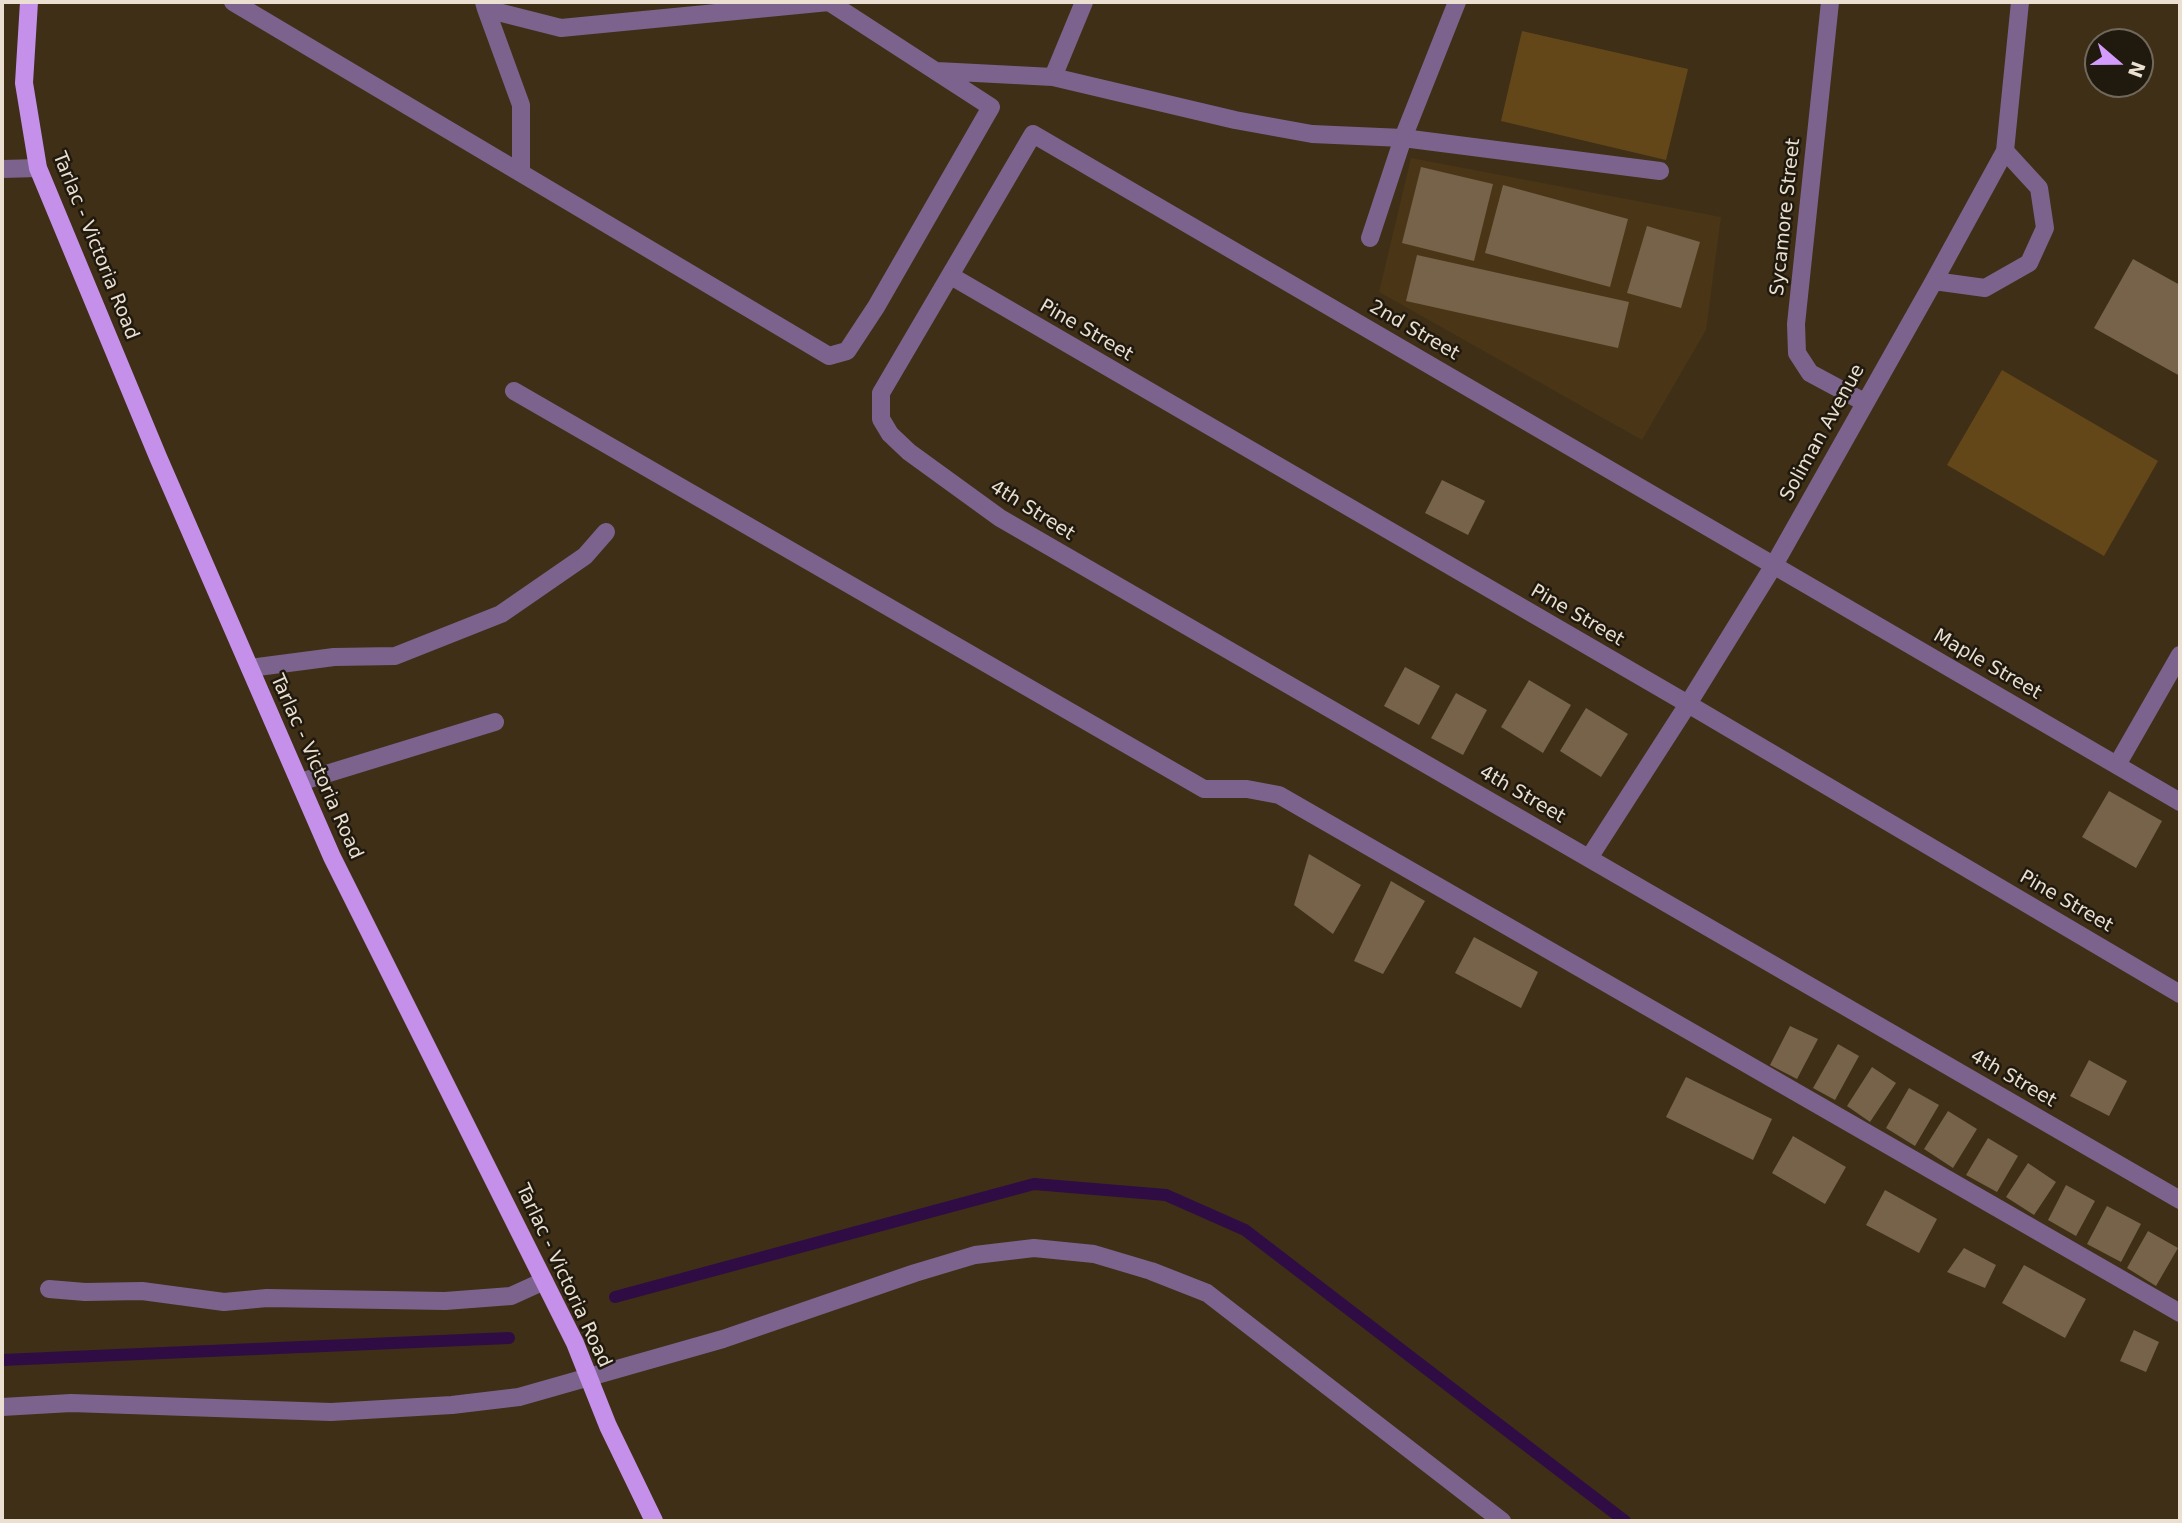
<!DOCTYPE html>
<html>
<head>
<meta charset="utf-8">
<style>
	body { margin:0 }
	#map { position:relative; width:2182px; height:1523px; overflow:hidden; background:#3f2f17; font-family:"DejaVu Sans",sans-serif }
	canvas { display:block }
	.frame { position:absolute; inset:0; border:4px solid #eadfd1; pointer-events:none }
	.north { position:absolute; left:2084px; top:28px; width:70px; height:70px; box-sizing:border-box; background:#20190e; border:2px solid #71685c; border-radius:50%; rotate:110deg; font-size:19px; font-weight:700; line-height:28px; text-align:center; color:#eadfd1 }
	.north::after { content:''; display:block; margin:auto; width:24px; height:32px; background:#d39cfc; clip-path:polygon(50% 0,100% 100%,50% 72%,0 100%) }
</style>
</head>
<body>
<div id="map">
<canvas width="2182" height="1523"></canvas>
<div class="frame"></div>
<div class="north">N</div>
</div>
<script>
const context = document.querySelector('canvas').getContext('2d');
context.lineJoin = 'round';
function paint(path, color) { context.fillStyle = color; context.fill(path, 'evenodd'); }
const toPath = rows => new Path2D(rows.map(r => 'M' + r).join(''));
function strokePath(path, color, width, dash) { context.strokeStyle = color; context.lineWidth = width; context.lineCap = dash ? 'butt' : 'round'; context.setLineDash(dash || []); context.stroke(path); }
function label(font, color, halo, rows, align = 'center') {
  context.font = font + ' "DejaVu Sans",sans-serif'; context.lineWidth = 5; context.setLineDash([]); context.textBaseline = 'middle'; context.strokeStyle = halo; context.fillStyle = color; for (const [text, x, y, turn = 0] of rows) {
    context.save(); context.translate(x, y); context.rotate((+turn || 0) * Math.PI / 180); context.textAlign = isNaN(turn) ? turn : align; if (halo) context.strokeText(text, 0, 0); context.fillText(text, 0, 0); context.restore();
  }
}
const built = toPath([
	[1411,158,1721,217,1706,330,1642,440,1379,292]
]);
const green = toPath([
	[1522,31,1688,69,1666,160,1501,121],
	[2002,370,2158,461,2104,556,1947,465]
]);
const stream = toPath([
	[615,1297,1034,1184,1166,1195,1245,1230,1625,1521],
	[2,1360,509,1338]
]);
const building = toPath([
	[1421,167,1493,184,1474,261,1402,243],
	[1503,185,1628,219,1610,287,1485,253],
	[1647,226,1700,242,1681,308,1627,293],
	[1417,255,1629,302,1618,348,1406,301],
	[2133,259,2180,285,2180,376,2094,328],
	[1442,480,1485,501,1468,535,1425,513],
	[1405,667,1440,686,1419,725,1384,706],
	[1529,680,1571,705,1543,753,1501,727],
	[1456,693,1487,710,1463,755,1431,738],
	[1586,708,1628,734,1601,777,1560,751],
	[2109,791,2162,821,2136,868,2082,837],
	[1309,854,1361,885,1333,934,1294,905],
	[1391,881,1425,901,1383,974,1354,961],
	[1474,937,1538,972,1521,1008,1455,973],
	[1790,1026,1818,1039,1797,1079,1770,1065],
	[1838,1044,1859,1056,1835,1100,1813,1088],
	[2089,1060,2127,1081,2109,1116,2070,1096],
	[1872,1067,1896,1083,1870,1122,1847,1106],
	[1686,1077,1772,1119,1753,1160,1666,1117],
	[1909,1088,1939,1105,1915,1146,1886,1128],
	[1948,1111,1977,1129,1953,1168,1924,1149],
	[1793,1136,1846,1167,1825,1204,1772,1173],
	[1988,1138,2018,1156,1997,1192,1966,1175],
	[2028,1163,2056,1182,2034,1215,2006,1197],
	[2066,1185,2095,1201,2076,1236,2048,1220],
	[1885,1190,1937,1219,1919,1253,1866,1225],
	[2107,1206,2141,1224,2121,1262,2087,1244],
	[2148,1231,2178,1248,2156,1286,2127,1268],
	[1964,1248,1996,1265,1985,1288,1947,1272],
	[2024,1265,2086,1299,2065,1338,2002,1303],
	[2134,1330,2159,1342,2146,1372,2120,1361]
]);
const minor = toPath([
	[233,2,829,356,847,351,876,307,991,107,829,2,561,28,486,9,484,2],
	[1830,2,1796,324,1797,353,1810,373,1864,402],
	[486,9,521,105,521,173],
	[937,71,1053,77,1235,120,1312,134,1403,138,1660,171],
	[1053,77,1084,2],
	[2,169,38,168],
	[1370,238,1403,138,1457,2],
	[951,276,1688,704,2180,994],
	[1934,281,1985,288,2029,263,2045,228,2039,188,2005,151],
	[514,391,1204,789,1247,789,1279,795,2180,1313],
	[250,668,334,657,395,656,501,614,585,556,606,532],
	[2117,765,2180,655],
	[300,782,495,722],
	[2180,802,1033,134,881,393,881,419,890,434,909,452,1000,518,2180,1200],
	[1589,858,1688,704,1774,565,1934,281,2005,151,2020,2],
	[49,1289,85,1292,142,1291,224,1302,267,1298,445,1301,511,1296,544,1281],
	[2,1407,71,1403,331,1412,452,1405,519,1397,723,1339,915,1273,975,1255,1034,1248,1094,1254,1151,1271,1207,1293,1502,1521]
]);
const major = toPath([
	[29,2,24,83,38,168,158,457,332,857,575,1343,608,1426,654,1521]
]);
const streetNames = [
	["Sycamore Street",1786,217,-84],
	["Tarlac - Victoria Road",95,246,68],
	["Pine Street",1086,331,30],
	["2nd Street",1414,331,30],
	["Soliman Avenue",1823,433,-61],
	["4th Street",1032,511,32],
	["Pine Street",1577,616,30],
	["Maple Street",1987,665,30],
	["Tarlac - Victoria Road",316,767,66],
	["4th Street",1522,795,30],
	["Pine Street",2066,902,30],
	["4th Street",2013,1079,30],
	["Tarlac - Victoria Road",563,1276,65]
];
paint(built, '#4a3616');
paint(green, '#644719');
strokePath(stream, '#300c44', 12);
paint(building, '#76634a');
strokePath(minor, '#7b638e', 18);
strokePath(major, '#c490ea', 18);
label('19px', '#eadfd1', '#20190e', streetNames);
</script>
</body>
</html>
